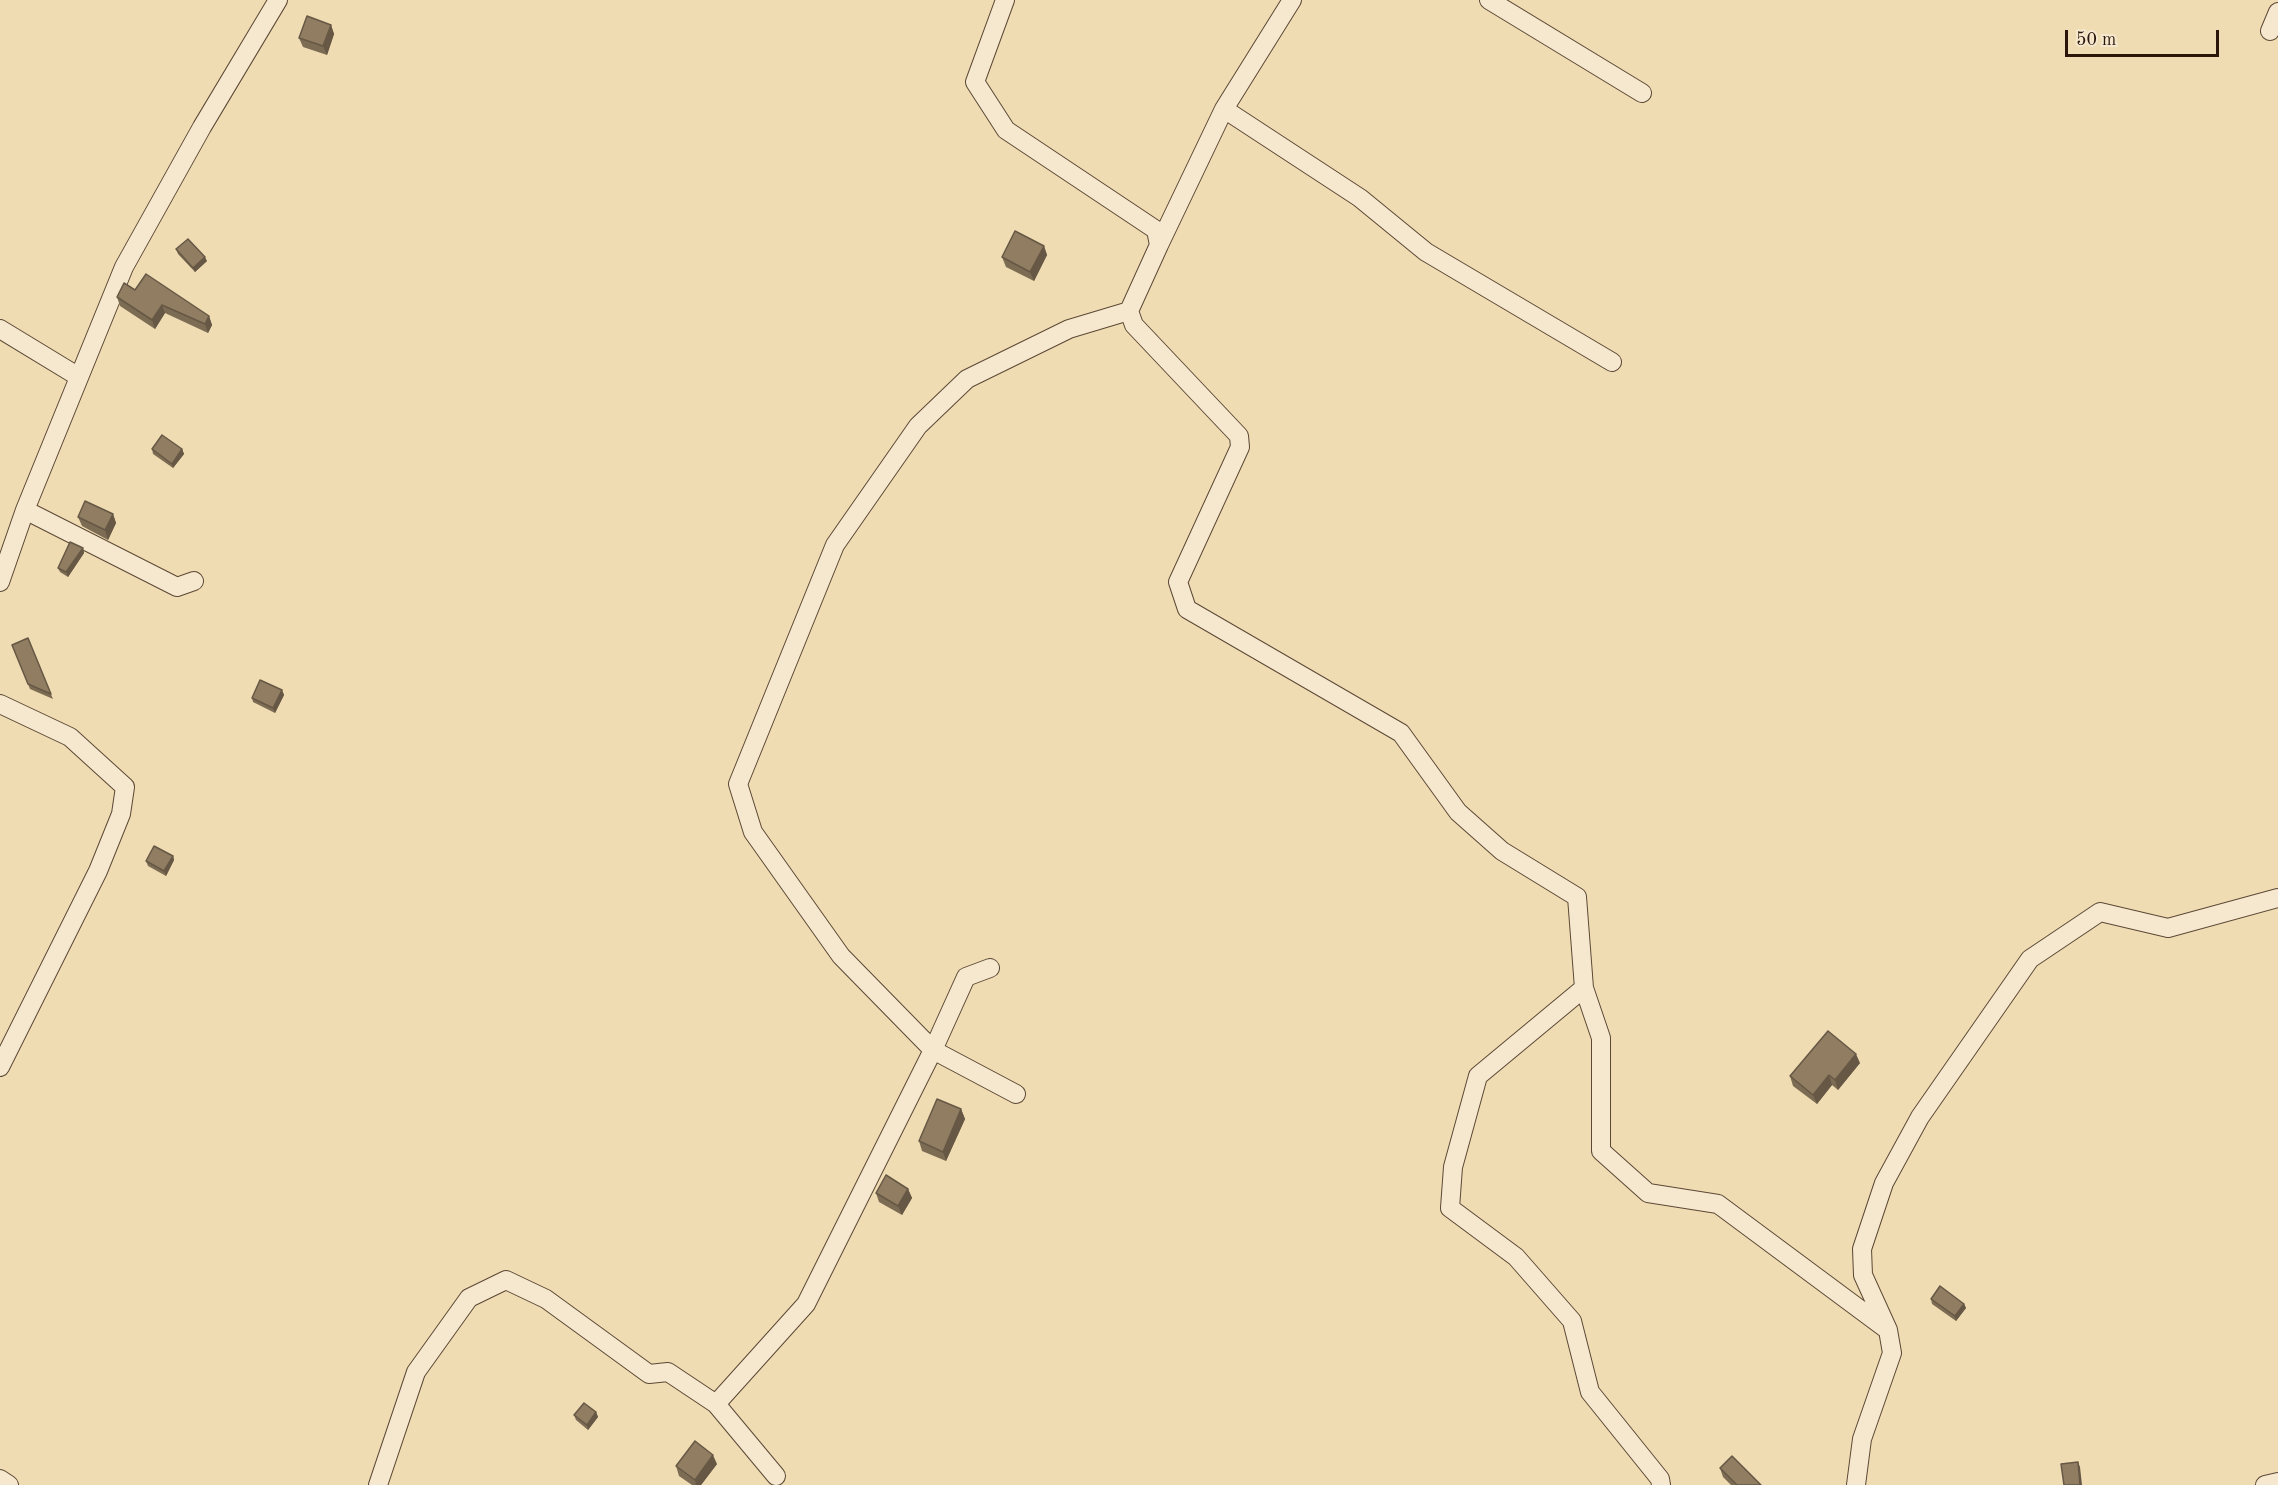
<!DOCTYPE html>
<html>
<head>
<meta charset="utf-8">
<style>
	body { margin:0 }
	#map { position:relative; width:2278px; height:1485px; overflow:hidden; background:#f0dcb3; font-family:"Old Standard TT",serif }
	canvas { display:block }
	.scale { position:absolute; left:2065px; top:30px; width:154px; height:27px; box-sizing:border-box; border:3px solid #2b160b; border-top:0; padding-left:8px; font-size:18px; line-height:21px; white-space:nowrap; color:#2b160b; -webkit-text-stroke:4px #f5e8ce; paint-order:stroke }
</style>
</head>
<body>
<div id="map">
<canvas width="2278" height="1485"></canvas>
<div class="scale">50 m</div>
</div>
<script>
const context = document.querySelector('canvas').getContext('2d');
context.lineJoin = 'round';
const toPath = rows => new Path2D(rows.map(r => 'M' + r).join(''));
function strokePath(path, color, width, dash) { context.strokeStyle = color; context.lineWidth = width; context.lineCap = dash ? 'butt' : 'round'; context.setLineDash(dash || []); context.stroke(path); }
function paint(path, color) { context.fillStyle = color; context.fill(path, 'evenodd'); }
const minor = toPath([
	[1005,0,975,82,1006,130,1156,230,1159,245,1129,311,1134,325,1239,436,1240,447,1178,582,1187,609,1401,733,1458,812,1502,851,1577,897,1584,988,1478,1076,1453,1167,1450,1208,1516,1257,1572,1321,1590,1392,1660,1479,1661,1485],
	[1489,0,1642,93],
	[2270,31,2278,12],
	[1224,109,1360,198,1426,252,1612,362],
	[1159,245,1224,109,1292,0],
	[0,329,79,377],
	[25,510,177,587,194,581],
	[0,582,25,510,124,267,202,127,278,0],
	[0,704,70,737,125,787,121,814,98,871,0,1067],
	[1584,988,1601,1038,1601,1151,1648,1193,1718,1204,1885,1328],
	[1016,1094,933,1050,841,956,753,832,738,784,835,545,918,426,967,379,1069,329,1129,311],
	[716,1404,806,1304,933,1050,966,977,990,968],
	[0,1479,9,1485],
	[378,1485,416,1372,469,1298,506,1280,546,1299,649,1374,668,1372,716,1404,776,1476],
	[1856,1485,1862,1439,1892,1353,1888,1330,1863,1275,1862,1249,1884,1183,1920,1117,2030,959,2100,912,2168,928,2278,898],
	[2265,1485,2278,1482]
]);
const wall = toPath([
	[331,25,334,34,327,55,303,47,299,38],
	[1044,246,1047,255,1034,281,1006,267,1002,257],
	[176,249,207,261,195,272,178,254],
	[135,290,209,316,212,325,208,333,165,313,155,329,120,306,117,297],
	[152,449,182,449,184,454,173,468,153,454],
	[113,514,116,523,108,540,82,526,78,517],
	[83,548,84,553,68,577,60,572,58,568],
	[28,638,53,699,30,689,12,645],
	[282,690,284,695,275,713,253,702,252,698],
	[173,856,174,860,166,876,148,866,146,861],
	[1860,1063,1838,1090,1832,1085,1817,1104,1793,1086,1790,1076],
	[961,1109,965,1119,946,1161,922,1151,919,1141],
	[908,1189,912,1198,902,1215,879,1202,876,1193],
	[1931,1299,1964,1304,1966,1308,1956,1321,1932,1304],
	[596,1412,598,1417,588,1430,576,1420,574,1415],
	[717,1464,701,1485,692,1485,679,1476,676,1466],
	[1720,1468,1761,1485,1731,1485,1723,1477]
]);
const shadedWall = toPath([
	[331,25,334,34,327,55,323,46],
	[1044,246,1047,255,1034,281,1030,272],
	[205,257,207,261,195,272,193,268],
	[162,305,165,313,155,329,152,320],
	[209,316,212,325,208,333,205,324],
	[182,449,184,454,173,468,172,464],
	[113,514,116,523,108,540,105,530],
	[83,548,84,553,68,577,66,572],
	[282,690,284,695,275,713,273,708],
	[173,856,174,860,166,876,164,871],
	[1856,1054,1860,1063,1838,1090,1835,1080],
	[1829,1075,1832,1085,1817,1104,1813,1095],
	[961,1109,965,1119,946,1161,943,1152],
	[908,1189,912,1198,902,1215,898,1206],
	[1964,1304,1966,1308,1956,1321,1955,1316],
	[596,1412,598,1417,588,1430,587,1425],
	[713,1455,717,1464,701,1485,696,1485,695,1480],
	[2078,1462,2080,1467,2082,1485,2080,1485]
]);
const building = toPath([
	[307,16,331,25,323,46,299,38,307,16],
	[1015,231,1044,246,1030,272,1002,257,1015,231],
	[188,239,205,257,193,268,176,249,188,239],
	[146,274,209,316,205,324,162,305,152,320,117,297,124,283,135,290,146,274],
	[162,435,182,449,172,464,152,449,162,435],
	[85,501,113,514,105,530,78,517,85,501],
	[70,542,83,548,66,572,58,568,70,542],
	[28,638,51,694,28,684,12,645,28,638],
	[260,680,282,690,273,708,252,698,260,680],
	[154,846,173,856,164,871,146,861,154,846],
	[1828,1031,1856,1054,1835,1080,1829,1075,1813,1095,1790,1076,1828,1031],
	[937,1099,961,1109,943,1152,919,1141,937,1099],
	[886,1175,908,1189,898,1206,876,1193,886,1175],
	[1940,1286,1964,1304,1955,1316,1931,1299,1940,1286],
	[584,1403,596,1412,587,1425,574,1415,584,1403],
	[695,1441,713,1455,695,1480,676,1466,695,1441],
	[1732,1456,1761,1485,1737,1485,1720,1468,1732,1456],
	[2078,1462,2080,1485,2064,1485,2061,1464,2078,1462]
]);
strokePath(minor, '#5c4835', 20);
strokePath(minor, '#f5e8ce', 18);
paint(wall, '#7d6c54');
paint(shadedWall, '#665845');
paint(building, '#917d62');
strokePath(building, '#665845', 1.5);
</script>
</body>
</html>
